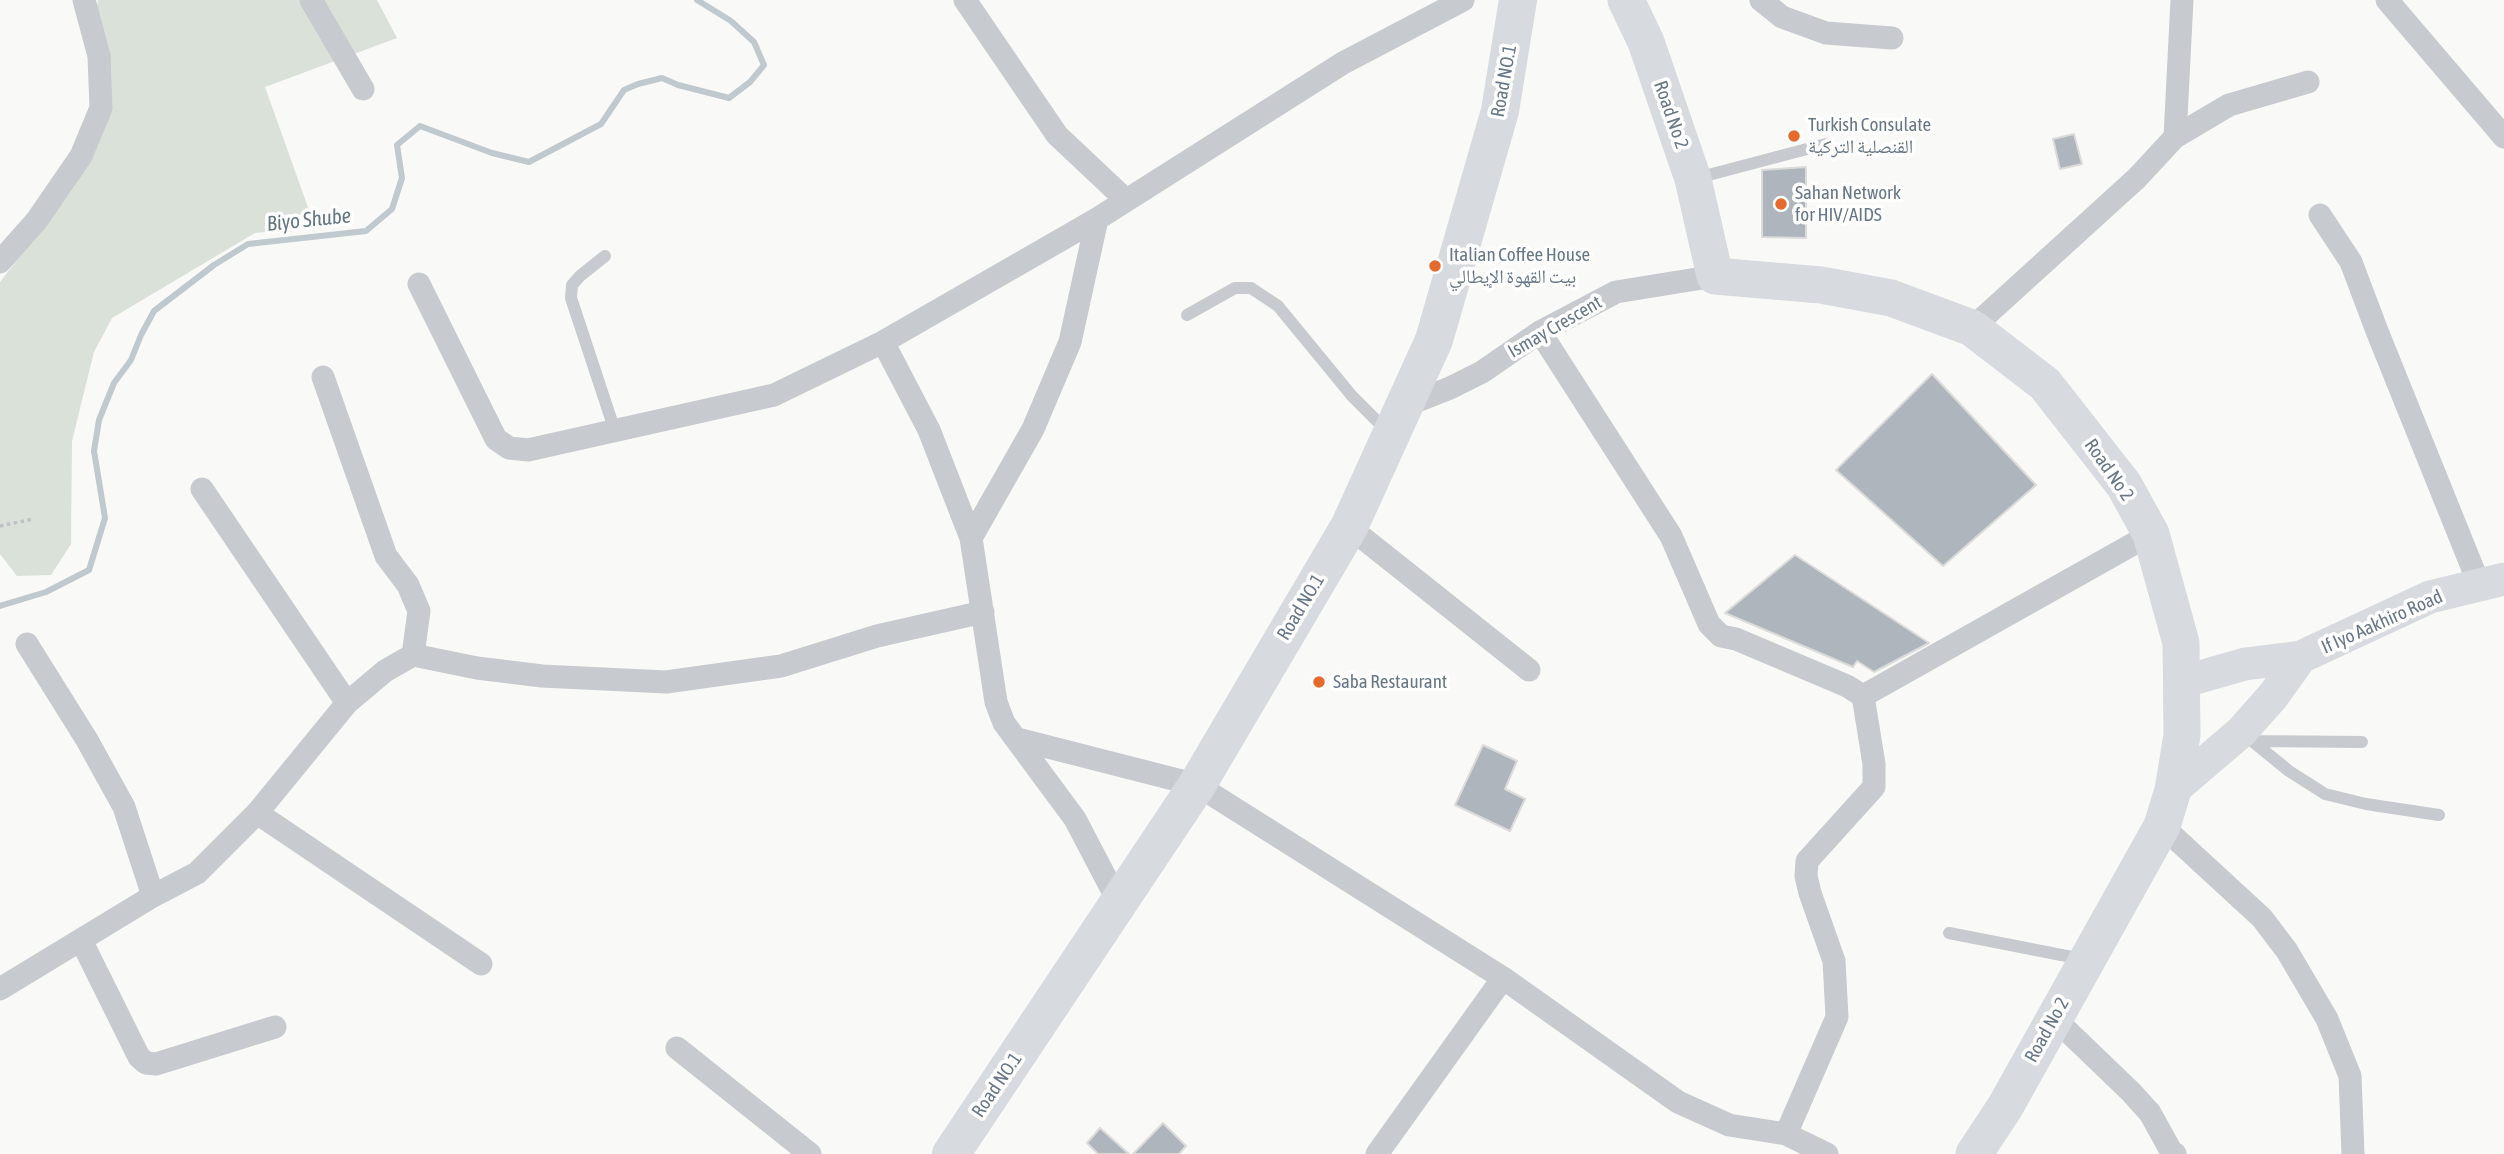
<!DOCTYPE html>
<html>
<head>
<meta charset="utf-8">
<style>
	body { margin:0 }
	canvas { display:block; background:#f9f9f7 }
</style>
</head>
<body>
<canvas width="2504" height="1154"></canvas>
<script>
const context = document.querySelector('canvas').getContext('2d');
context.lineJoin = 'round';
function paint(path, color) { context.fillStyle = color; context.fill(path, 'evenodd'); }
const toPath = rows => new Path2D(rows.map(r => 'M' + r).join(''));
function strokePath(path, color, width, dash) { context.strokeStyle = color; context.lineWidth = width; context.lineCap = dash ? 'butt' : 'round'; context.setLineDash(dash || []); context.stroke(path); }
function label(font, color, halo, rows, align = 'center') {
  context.font = font + ' "Asap Condensed","Noto Naskh Arabic",sans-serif'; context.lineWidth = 7; context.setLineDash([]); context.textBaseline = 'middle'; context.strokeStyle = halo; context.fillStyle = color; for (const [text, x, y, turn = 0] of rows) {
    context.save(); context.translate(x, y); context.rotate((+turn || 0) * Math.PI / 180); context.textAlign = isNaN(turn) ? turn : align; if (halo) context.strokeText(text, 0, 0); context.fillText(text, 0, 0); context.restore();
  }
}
const green = toPath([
	[98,0,377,0,397,38,265,87,315,227,255,233,112,318,94,352,72,441,71,544,51,575,17,576,0,554,0,282,35,237,109,117,93,30]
]);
const stream = toPath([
	[0,606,46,592,89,570,105,518,94,451,99,420,114,383,131,360,141,335,154,311,214,265,248,244,366,231,392,209,402,178,397,145,420,126,492,153,529,162,601,124,624,90,638,84,662,78,678,85,729,98,750,82,764,65,754,42,731,21,697,0]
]);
const building = toPath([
	[2074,134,2082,164,2060,169,2053,139,2074,134],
	[1806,167,1806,238,1762,237,1762,170,1806,167],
	[1932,374,2036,485,1943,566,1836,470,1932,374],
	[1795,555,1929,643,1874,672,1857,661,1853,667,1725,613,1795,555],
	[1483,745,1517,761,1505,789,1525,799,1510,831,1455,805,1483,745],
	[1163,1123,1186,1146,1179,1154,1133,1154,1163,1123],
	[1100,1128,1129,1154,1098,1154,1087,1143,1100,1128]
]);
const path = toPath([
	[0,526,33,519]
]);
const lane = toPath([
	[1697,178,1826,144],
	[605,256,580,276,572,285,571,298,615,431],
	[1187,315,1235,288,1251,288,1278,306,1352,396,1387,431],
	[2241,732,2289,771,2325,794,2366,804,2439,815],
	[2252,741,2362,742],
	[1949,933,2082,959]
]);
const street = toPath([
	[311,0,363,89],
	[965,0,1057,135,1126,200],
	[1761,0,1782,17,1826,33,1892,38],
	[2387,0,2504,137],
	[2175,137,2182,0],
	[2320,215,2351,262,2377,331,2479,584],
	[0,262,37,220,81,156,101,108,99,56,84,0],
	[419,284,496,439,509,448,528,450,774,395,883,342,1097,219,1343,63,1463,0],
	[1972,328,2137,178,2175,137,2229,105,2308,82],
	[1540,332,1671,536,1709,624,1721,636,1736,639,1847,686,1863,696,1874,764,1874,787,1807,861,1806,876,1810,893,1834,961,1837,1017,1786,1134],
	[883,342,929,430,971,538,996,702,1004,723,1075,819,1119,903],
	[323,377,386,556,408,585,419,611,413,655],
	[1404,406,1450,388,1482,372,1540,332,1616,292,1715,276],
	[202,489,347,703],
	[1349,527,1529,670],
	[971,538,1033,429,1070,342,1097,219],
	[27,644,87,740,124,807,153,896],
	[1863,696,2151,534],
	[1017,739,1197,785,1503,978,1678,1102,1729,1125,1786,1134,1827,1154],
	[257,813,481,964],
	[2162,826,2262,918,2287,951,2327,1019,2350,1076,2353,1154],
	[81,940,139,1057,146,1063,156,1064,275,1027],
	[0,989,153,896,197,873,257,813,347,703,385,671,413,655,477,668,542,676,666,682,781,666,877,636,983,612],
	[2054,1018,2131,1092,2150,1113,2171,1151,2175,1154],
	[677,1048,810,1154],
	[1377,1154,1503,978]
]);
const secondary = toPath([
	[2182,682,2245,664,2301,657,2430,597,2504,579],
	[2173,790,2241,732,2273,696,2301,657]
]);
const primary = toPath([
	[1626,0,1646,42,1693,179,1715,276,1821,285,1891,298,1972,328,2045,384,2124,485,2151,534,2181,643,2182,735,2173,790,2162,826,2005,1107,1974,1154]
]);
const highway = toPath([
	[951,1154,1197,785,1349,527,1434,340,1500,111,1518,0]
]);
const markers = [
	[1794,136,7,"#e46b2d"],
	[1781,204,7,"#e46b2d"],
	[1435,266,7,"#e46b2d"],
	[1319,682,7,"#e46b2d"]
];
const streetNames = [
	["Road NO.1",1504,81,-80],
	["Road No 2",1671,115,71],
	["Ismay Crescent",1555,327,-30],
	["Road No 2",2109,470,55],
	["Road NO.1",1301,607,-59],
	["If Iyo Aakhiro Road",2382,622,-24],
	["Road No 2",2047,1030,-61],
	["Road NO.1",997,1085,-56]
];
const poiNames = [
	["Turkish Consulate",1808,125],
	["القنصلية التركية",1808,147],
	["Sahan Network",1795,193],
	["for HIV/AIDS",1795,215],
	["Italian Coffee House",1449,255],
	["بيت القهوة الإيطالي",1449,277],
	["Saba Restaurant",1333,682]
];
const waterNames = [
	["Biyo Shube",309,220,-6]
];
paint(green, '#dae1d8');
strokePath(stream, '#c0c9ce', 6);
paint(building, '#aeb5bc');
strokePath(building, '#dbdbd9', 2);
strokePath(path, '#bfc1c4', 3.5, [3.5, 3.5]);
strokePath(lane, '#c7cace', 12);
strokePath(street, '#c7cace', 23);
strokePath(secondary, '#d7dbdf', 33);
strokePath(primary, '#d7dbdf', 37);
strokePath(highway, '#d7dbdf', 38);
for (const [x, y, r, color] of markers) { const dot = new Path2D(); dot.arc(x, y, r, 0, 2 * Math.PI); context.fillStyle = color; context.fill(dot); strokePath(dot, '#fff', 2.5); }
label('19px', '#687788', '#fff', streetNames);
label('19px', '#687788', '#fff', poiNames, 'left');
label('italic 21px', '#647783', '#fff', waterNames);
</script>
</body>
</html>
